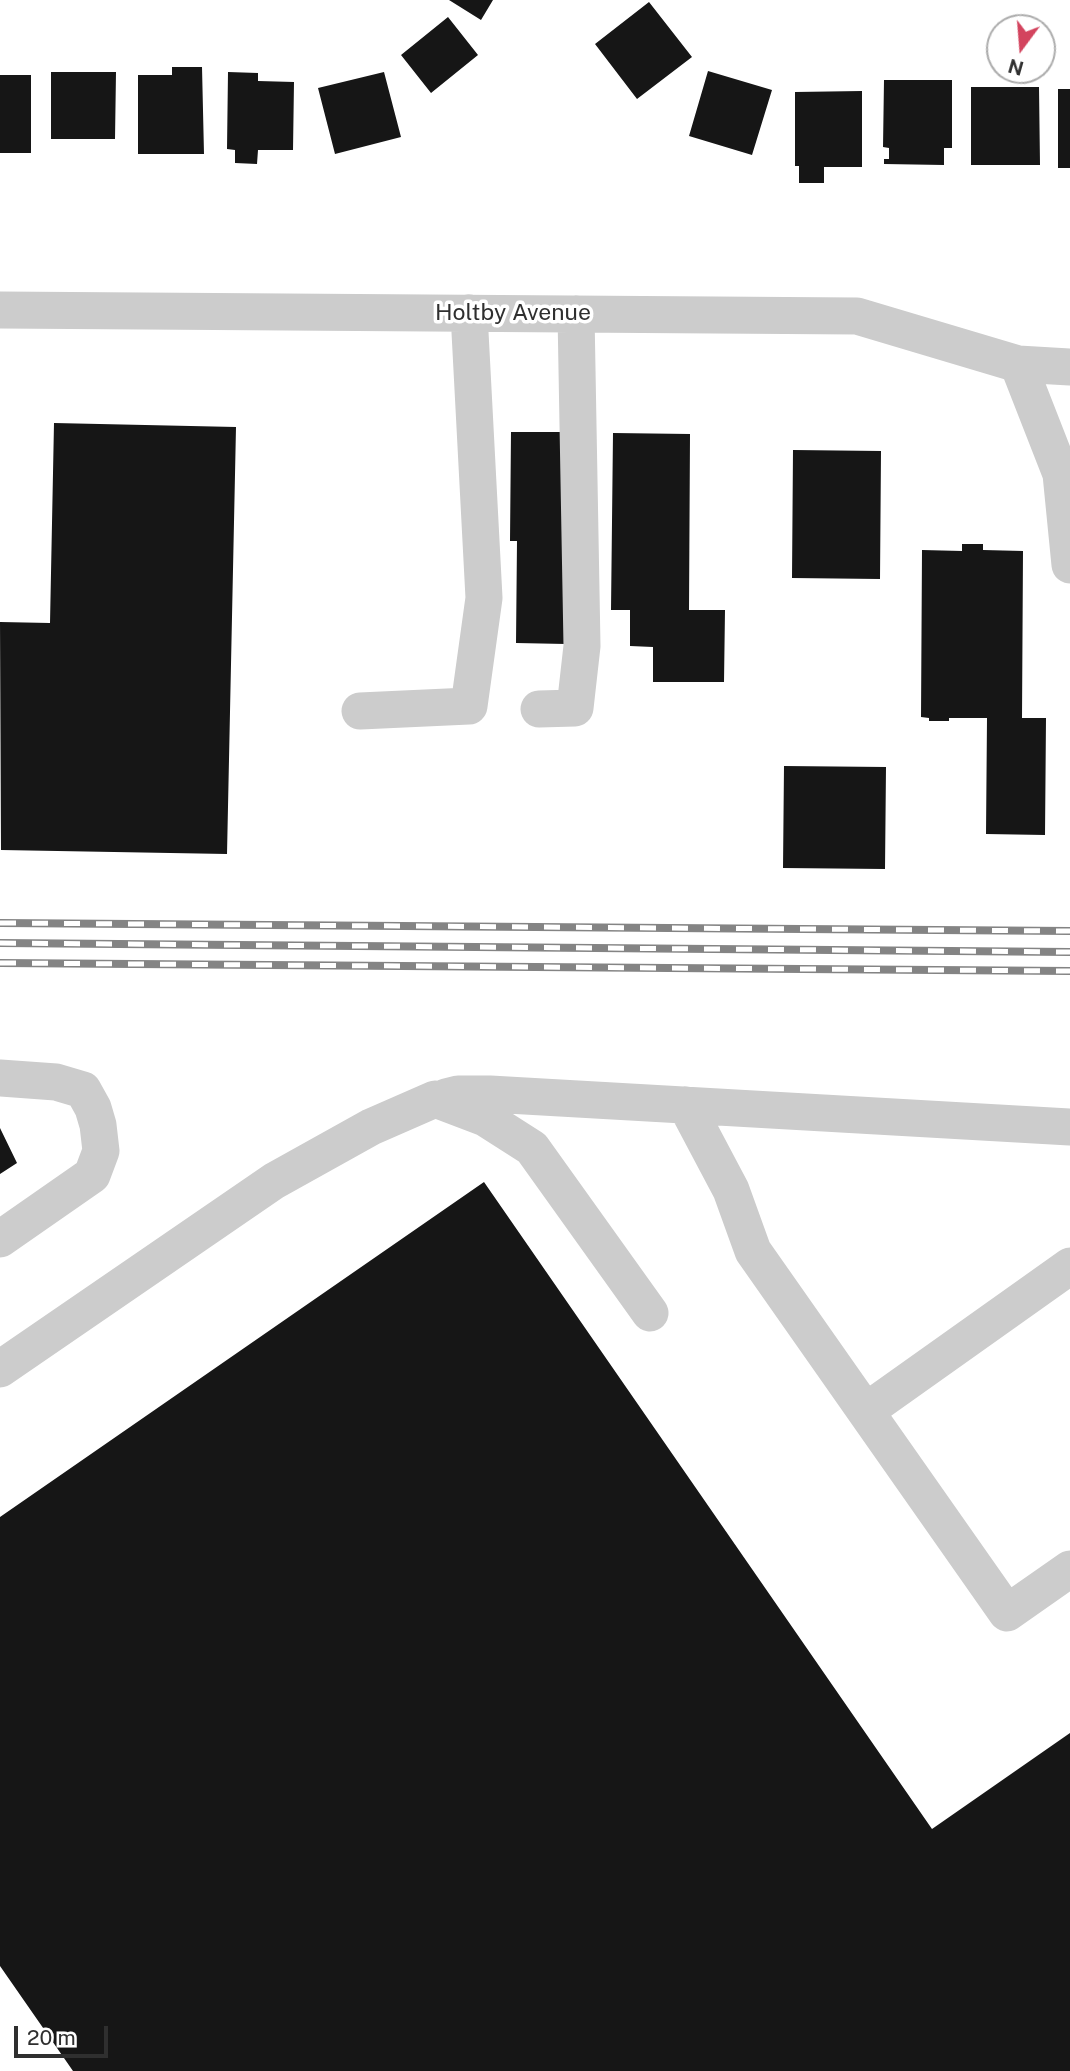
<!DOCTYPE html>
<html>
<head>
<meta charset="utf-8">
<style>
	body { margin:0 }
	#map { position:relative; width:1070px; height:2071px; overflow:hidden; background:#fff; font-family:"Public Sans",sans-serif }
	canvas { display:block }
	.north { position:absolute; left:986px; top:14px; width:70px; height:70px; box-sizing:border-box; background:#fff; border:2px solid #acacac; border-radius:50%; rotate:196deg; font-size:19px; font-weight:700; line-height:28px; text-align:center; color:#2f2f2f }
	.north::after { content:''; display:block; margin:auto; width:24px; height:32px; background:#d3445e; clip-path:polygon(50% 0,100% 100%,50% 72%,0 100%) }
	.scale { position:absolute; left:14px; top:2026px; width:94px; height:32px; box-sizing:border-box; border:4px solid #2f2f2f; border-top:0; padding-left:9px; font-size:21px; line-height:24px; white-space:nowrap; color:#2f2f2f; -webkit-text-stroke:5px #fff; paint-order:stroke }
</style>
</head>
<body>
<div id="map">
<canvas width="1070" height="2071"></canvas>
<div class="north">N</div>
<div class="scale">20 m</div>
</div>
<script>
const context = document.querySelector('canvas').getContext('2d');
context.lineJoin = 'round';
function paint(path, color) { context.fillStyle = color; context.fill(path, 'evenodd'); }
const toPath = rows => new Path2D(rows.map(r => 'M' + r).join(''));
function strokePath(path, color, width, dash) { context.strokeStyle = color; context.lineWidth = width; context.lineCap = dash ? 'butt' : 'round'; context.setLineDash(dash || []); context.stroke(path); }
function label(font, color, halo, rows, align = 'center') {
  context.font = font + ' "Public Sans",sans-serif'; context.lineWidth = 7; context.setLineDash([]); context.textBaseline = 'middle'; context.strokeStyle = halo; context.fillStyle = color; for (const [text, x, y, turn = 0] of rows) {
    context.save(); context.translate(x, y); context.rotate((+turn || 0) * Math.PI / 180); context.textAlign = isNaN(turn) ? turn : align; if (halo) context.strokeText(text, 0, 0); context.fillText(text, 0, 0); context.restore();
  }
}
const building = toPath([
	[449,0,493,0,481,20],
	[649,2,692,57,637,99,595,44],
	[448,17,478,55,431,93,401,55],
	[172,67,202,67,204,154,138,154,138,75,172,75],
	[708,71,772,90,752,155,689,136],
	[51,72,116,72,115,139,51,139],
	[228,72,258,73,258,81,294,82,293,150,258,150,257,164,235,163,235,150,227,149],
	[384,72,401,137,335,154,318,88],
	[0,75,31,75,31,153,0,153],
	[884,80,952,80,952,148,944,148,944,165,884,164,884,159,889,159,889,148,883,147],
	[971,87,1039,87,1040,165,971,165],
	[1058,89,1070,89,1070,168,1058,168],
	[862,91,862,167,824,167,824,183,799,183,799,166,795,166,795,92],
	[54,423,236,427,227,854,1,850,0,622,50,623],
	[511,432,568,432,566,644,516,643,517,541,510,541],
	[613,433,690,434,689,610,725,610,724,682,653,682,653,647,630,646,630,610,611,610],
	[793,450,881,451,880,579,792,578],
	[962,544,983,544,983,550,1023,551,1022,718,1046,718,1045,835,986,834,987,718,949,718,949,721,929,721,929,718,921,717,922,550,962,551],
	[784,766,886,767,885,869,783,868],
	[0,1128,17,1163,0,1174],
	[484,1182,932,1829,1070,1733,1070,2071,73,2071,0,1966,0,1517]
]);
const minor = toPath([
	[0,310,857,316,1018,364,1070,367],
	[1018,364,1061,474,1070,565],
	[539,709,575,708,582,646,576,314],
	[360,711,469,706,484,598,469,313],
	[0,1078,56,1082,83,1090,93,1108,98,1125,101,1151,92,1175,0,1239],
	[446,1097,458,1094,490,1094,1070,1127],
	[686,1105,731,1190,753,1251,1007,1613,1070,1569],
	[0,1369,274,1181,371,1127,435,1099,485,1118,532,1148,650,1313],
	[866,1411,1070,1266]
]);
const rail = toPath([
	[0,923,1070,931],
	[0,943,1070,952],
	[0,963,1070,971]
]);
const streetNames = [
	["Holtby Avenue",513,313]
];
paint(building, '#161616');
strokePath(minor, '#ccc', 37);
strokePath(rail, '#848484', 8);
strokePath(rail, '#fff', 5, [16]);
label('23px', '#2f2f2f', '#fff', streetNames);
</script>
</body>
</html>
